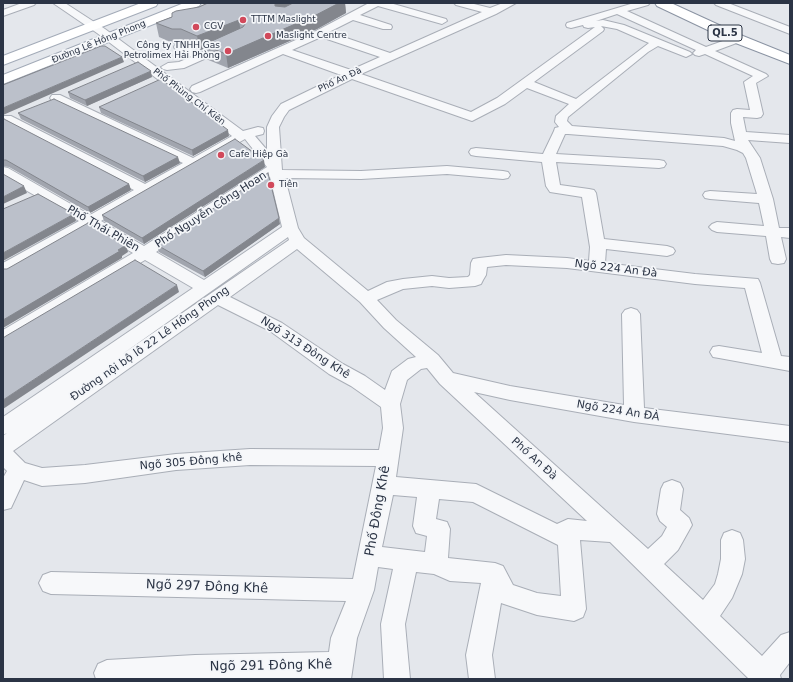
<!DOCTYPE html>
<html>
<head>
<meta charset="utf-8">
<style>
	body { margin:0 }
	#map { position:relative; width:793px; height:682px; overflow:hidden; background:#e4e7ec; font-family:"DejaVu Sans",sans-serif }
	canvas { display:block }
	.frame { position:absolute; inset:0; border:4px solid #2b3445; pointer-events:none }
</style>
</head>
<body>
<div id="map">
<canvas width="793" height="682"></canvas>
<div class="frame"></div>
</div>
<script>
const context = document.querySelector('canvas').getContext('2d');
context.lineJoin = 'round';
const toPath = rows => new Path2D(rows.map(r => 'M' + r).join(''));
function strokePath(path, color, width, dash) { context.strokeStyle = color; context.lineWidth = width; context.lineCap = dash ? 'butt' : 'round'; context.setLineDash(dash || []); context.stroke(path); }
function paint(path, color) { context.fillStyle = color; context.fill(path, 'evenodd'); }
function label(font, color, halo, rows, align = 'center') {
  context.font = font + ' "DejaVu Sans",sans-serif'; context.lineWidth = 3.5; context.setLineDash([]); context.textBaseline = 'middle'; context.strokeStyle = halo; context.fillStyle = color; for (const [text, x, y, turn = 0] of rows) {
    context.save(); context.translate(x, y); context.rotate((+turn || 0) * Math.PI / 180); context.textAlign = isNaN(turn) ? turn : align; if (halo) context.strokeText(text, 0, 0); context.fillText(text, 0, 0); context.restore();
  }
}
const minor = toPath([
	[22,3,36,3,34,5,3,16,3,10,22,3],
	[53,3,65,3,105,29,243,131,258,127,263,128,264,131,263,134,255,136,267,150,267,127,272,116,281,104,341,75,283,54,200,92,196,93,192,92,190,89,192,86,316,31,369,3,390,3,446,19,447,21,442,24,378,6,360,15,391,25,392,27,391,29,383,29,353,20,329,32,390,53,482,12,456,5,454,3,470,3,490,8,503,3,516,3,496,14,361,74,471,112,497,98,595,27,588,28,584,27,583,25,571,28,567,27,566,25,567,23,634,3,650,3,648,5,627,11,706,47,734,37,742,37,743,39,742,41,715,51,766,74,768,76,756,83,763,114,761,117,757,118,743,117,746,132,790,135,790,143,748,140,760,158,773,199,779,228,790,228,790,238,781,237,786,259,784,263,778,264,772,263,770,259,766,236,717,232,712,230,709,227,712,224,717,222,764,226,759,203,710,199,705,198,703,195,705,192,710,191,757,194,746,158,743,153,737,150,723,146,568,134,565,134,556,154,659,160,664,161,666,164,664,167,659,168,556,162,560,185,589,189,594,190,596,193,604,239,667,246,673,248,675,251,673,254,667,256,606,249,605,263,695,274,758,279,760,283,781,356,790,357,790,371,719,358,713,357,710,352,713,347,719,346,762,353,745,288,695,284,567,268,506,265,487,267,486,275,483,280,481,284,475,286,449,288,432,286,403,289,377,300,396,320,438,355,453,373,510,386,624,405,622,314,625,310,631,308,637,310,640,314,644,408,790,426,790,442,634,422,510,400,474,392,648,549,662,536,667,527,660,521,657,514,661,489,664,483,672,480,680,483,683,489,680,510,689,518,692,525,678,550,664,564,703,600,715,584,718,574,721,559,721,540,724,533,732,530,740,533,743,540,745,559,742,574,732,598,720,616,762,656,781,635,790,632,790,662,780,675,781,679,749,679,610,542,580,540,586,609,583,617,574,621,537,615,501,603,492,655,495,679,469,679,466,655,481,583,450,581,434,574,416,572,405,624,410,679,384,679,381,624,393,569,378,567,374,590,357,638,351,679,96,679,94,673,98,664,107,660,195,655,329,652,331,638,346,601,51,594,43,591,39,583,43,575,51,572,353,579,376,466,250,465,176,470,85,483,42,486,24,480,11,508,3,510,3,478,7,471,3,467,3,436,7,433,3,435,3,417,193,288,145,260,9,342,3,344,3,330,133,253,90,228,9,274,3,275,3,263,79,221,3,177,3,167,8,168,90,215,134,190,3,122,3,116,11,116,145,184,183,163,52,101,50,98,52,95,60,95,193,158,232,136,97,33,53,3],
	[617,14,696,50,693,53,695,55,699,56,705,54,753,76,744,82,750,110,737,109,733,110,731,113,731,123,735,141,724,138,572,126,567,121,568,117,648,52,658,46,686,57,692,54,690,52,624,25,603,20,596,21,617,14],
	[601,26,617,29,649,43,576,99,534,82,603,31,604,29,601,26],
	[321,37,380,57,351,70,292,50,321,37],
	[352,79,472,121,505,104,527,88,569,104,556,116,555,122,559,127,555,128,554,131,543,154,476,148,471,149,469,152,471,155,476,156,542,162,546,186,550,192,582,197,590,247,589,261,567,258,506,255,479,258,473,259,471,263,470,275,468,277,449,278,432,276,403,279,387,282,368,291,304,238,298,228,285,178,361,179,447,174,503,179,508,178,510,175,508,172,503,171,447,166,361,171,282,170,279,127,284,117,289,110,352,79],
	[245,139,267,167,144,246,101,221,245,139],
	[270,177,282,227,204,280,156,252,270,177],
	[288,237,289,240,121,355,288,237],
	[297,249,360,302,384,328,416,357,408,359,392,371,385,390,365,376,343,364,282,323,230,297,297,249],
	[218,305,270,331,329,374,351,386,381,407,383,428,379,450,250,449,176,454,85,465,42,468,25,463,13,451,218,305],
	[427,368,440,384,587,521,568,519,557,524,476,484,396,477,403,428,400,404,407,380,421,369,427,368],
	[393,495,417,497,413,526,416,533,427,536,425,552,382,547,393,495],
	[439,499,473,502,558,545,561,596,537,593,513,585,503,566,495,563,448,558,450,529,447,522,436,519,439,499],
	[714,3,728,3,790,27,790,34,716,5,714,3],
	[227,42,232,45,231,47,184,68,167,70,163,69,161,67,168,63,179,62,191,57,175,49,174,47,175,45,183,45,201,53,227,42]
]);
const major = toPath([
	[141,3,158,3,156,6,3,65,3,56,141,3],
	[184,3,201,3,199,6,3,84,3,75,184,3]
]);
const highway = toPath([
	[655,3,671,3,743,36,790,55,790,64,733,42,657,6,655,3]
]);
const wall = toPath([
	[208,3,348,3,345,3,346,13,317,29,228,68,206,59,204,49,200,50,184,44,175,44,159,37,156,23],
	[152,77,87,106,70,98,68,92],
	[99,107,229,136,193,156,101,113],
	[18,113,180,163,145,182,21,119],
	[3,120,129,184,131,190,90,213,9,167,3,166],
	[265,167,144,244,104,221,102,215],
	[280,224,205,277,159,252,157,245]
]);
const shadedWall = toPath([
	[275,3,301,3,277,20],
	[339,3,345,3,346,13,317,29,228,68,226,54],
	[239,20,241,34,203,45,204,49,200,50,197,36],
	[122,57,124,62,3,115,3,108],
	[151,71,152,77,87,106,85,100],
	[228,130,229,136,193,156,192,150],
	[178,157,180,163,145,182,143,176],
	[264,160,265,167,144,244,142,238],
	[129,184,131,190,90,213,88,207],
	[24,186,27,193,3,204,3,197],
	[74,214,76,221,3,261,3,253],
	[279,218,280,224,205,277,203,271],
	[126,245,128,252,122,256,122,258,3,328,3,320],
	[177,285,179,292,3,409,3,400]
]);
const building = toPath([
	[208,3,275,3,275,6,285,7,293,3,339,3,316,15,226,54,203,45,243,27,245,24,239,20,197,36,181,29,172,29,156,23,172,17,172,13,176,11,199,7,208,3],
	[101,46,105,46,122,57,3,108,3,85,101,46],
	[138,62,151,71,85,100,68,92,138,62],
	[161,79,228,130,192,150,99,107,161,79],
	[54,99,178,157,143,176,18,113,54,99],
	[4,119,129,184,88,207,6,160,3,160,3,120,4,119],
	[235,139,264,160,142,238,102,215,235,139],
	[268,173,279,218,203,271,157,245,268,173],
	[3,174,24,186,3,197,3,174],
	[38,194,74,214,3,253,3,209,38,194],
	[88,223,126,245,118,250,120,251,3,320,3,269,7,269,88,223],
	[135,260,177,285,3,400,3,338,6,336,135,260]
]);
const markers = [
	[243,20,4,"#d1495b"],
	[196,27,4,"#d1495b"],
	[268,36,4,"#d1495b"],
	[228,51,4,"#d1495b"],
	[221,155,4,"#d1495b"],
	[271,185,4,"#d1495b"]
];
const farPoinames = [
	["TTTM Maslight",251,20],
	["CGV",204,27],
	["Maslight Centre",276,36],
	["Công ty TNHH Gas",220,46,"right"],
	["Petrolimex Hải Phòng",220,56,"right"],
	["Cafe Hiệp Gà",229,155],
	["Tiên",279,185]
];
const farStreetnames = [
	["Đường Lê Hồng Phong",99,42,-22],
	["Phố An Đà",340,80,-25],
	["Phố Phùng Chí Kiên",189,97,37]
];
const shields = [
	[725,33,34]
];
const shieldNames = [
	["QL.5",725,33]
];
const streetNames = [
	["Phố Nguyễn Công Hoan",211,210,-33],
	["Phố Thái Phiên",103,229,30],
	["Ngõ 224 An Đà",616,269,7],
	["Đường nội bộ lô 22 Lê Hồng Phong",150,344,-35],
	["Ngõ 313 Đông Khê",305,348,33],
	["Ngõ 224 An ĐÀ",618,411,9],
	["Phố An Đà",534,459,42],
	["Ngõ 305 Đông khê",191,462,-5]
];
const nearStreetnames = [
	["Phố Đông Khê",378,511,-80],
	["Ngõ 297 Đông Khê",207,587,2],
	["Ngõ 291 Đông Khê",271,666,-1]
];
strokePath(minor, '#a9aeb7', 2);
strokePath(major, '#a3abb8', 2);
strokePath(highway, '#8b94a3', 2);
paint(minor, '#f7f8fa');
paint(major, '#fff');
paint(highway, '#fff');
paint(wall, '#a1a5ae');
paint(shadedWall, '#83868d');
paint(building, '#bbc0ca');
strokePath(building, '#83868d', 1);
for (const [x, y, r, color] of markers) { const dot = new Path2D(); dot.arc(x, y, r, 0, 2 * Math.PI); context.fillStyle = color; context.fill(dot); strokePath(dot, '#f4f6f9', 1.5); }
label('9px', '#2b3445', '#f4f6f9', farPoinames, 'left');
label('9px', '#2b3445', '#f4f6f9', farStreetnames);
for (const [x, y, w] of shields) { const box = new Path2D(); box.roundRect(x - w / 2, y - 8, w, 16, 3); context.fillStyle = '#f4f6f9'; context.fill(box); strokePath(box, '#2b3445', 1); }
label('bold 10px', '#2b3445', null, shieldNames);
label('11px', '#2b3445', '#f4f6f9', streetNames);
label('13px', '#2b3445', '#f4f6f9', nearStreetnames);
</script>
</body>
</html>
